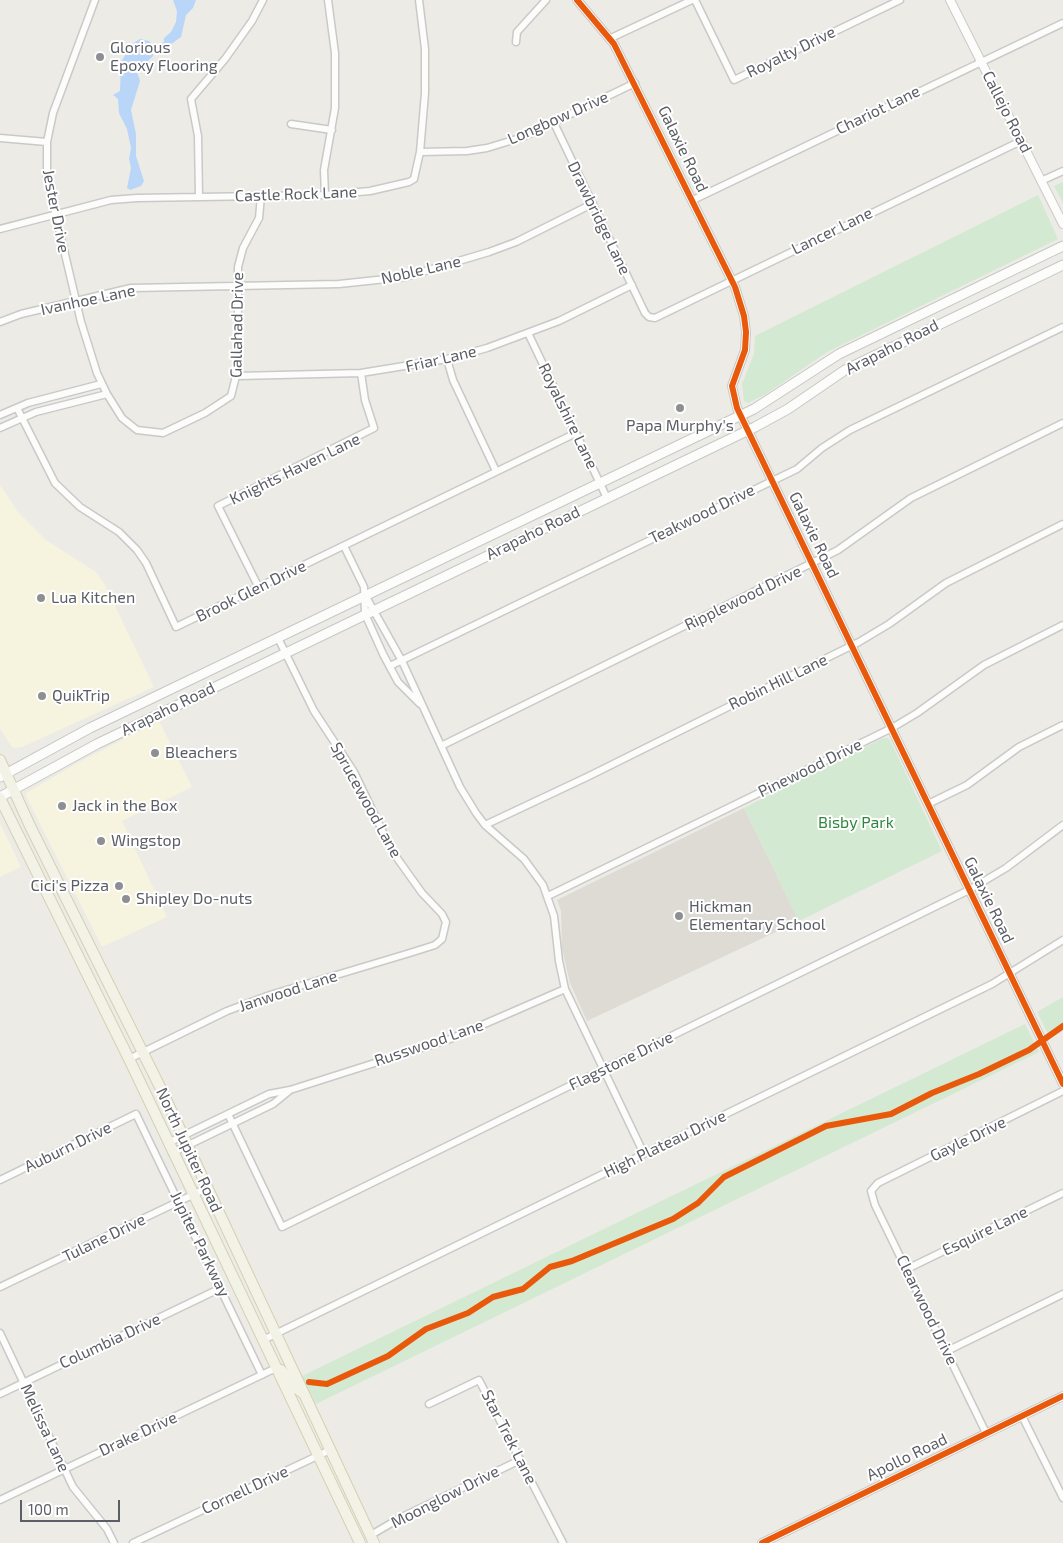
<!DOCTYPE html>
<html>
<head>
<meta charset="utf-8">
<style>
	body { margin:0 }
	#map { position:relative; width:1063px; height:1543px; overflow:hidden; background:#ecebe6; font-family:"Exo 2",sans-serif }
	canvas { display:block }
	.scale { position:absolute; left:20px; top:1500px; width:100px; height:22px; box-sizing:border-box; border:2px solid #5b5e65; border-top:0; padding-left:6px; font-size:15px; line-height:18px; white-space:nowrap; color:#5b5e65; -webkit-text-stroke:4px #fff; paint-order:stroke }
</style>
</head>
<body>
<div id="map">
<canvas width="1063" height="1543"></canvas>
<div class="scale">100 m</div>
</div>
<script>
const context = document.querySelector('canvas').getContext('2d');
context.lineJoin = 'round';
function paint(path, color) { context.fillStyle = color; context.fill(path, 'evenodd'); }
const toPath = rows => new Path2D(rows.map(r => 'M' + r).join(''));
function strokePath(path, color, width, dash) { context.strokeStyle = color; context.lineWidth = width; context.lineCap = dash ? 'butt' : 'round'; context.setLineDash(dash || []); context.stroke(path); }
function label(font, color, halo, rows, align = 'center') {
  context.font = font + ' "Exo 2",sans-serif'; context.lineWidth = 4; context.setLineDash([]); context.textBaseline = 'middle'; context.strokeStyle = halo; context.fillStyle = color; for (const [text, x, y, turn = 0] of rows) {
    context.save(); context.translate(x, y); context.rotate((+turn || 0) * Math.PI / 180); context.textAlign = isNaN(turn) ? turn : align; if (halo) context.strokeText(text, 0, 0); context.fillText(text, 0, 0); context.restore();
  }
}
const commercial = toPath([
	[0,485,18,512,46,540,96,572,104,583,154,687,22,747,13,748,0,729],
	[159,721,192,787,122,821,167,917,102,947,27,798,26,793,81,761],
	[0,823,21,867,0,877]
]);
const education = toPath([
	[744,808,799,921,587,1021,570,983,562,948,561,911,557,900]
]);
const green = toPath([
	[1063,182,1063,203,1054,186],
	[1038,195,1058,239,827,352,766,394,748,403,744,401,742,384,754,354,755,336],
	[883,738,888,738,891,742,942,851,799,921,744,808],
	[1063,997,1063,1031,1050,1038,1037,1012],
	[1025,1024,1039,1052,316,1404,302,1376]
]);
const water = toPath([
	[173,0,196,0,193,8,186,15,181,37,167,47,164,44,155,48,153,56,146,63,139,65,136,69,140,81,131,110,136,134,136,156,144,181,141,186,130,190,127,188,131,168,129,159,131,148,127,129,119,113,118,99,113,95,120,91,121,62,132,44,140,39,149,41,154,46,164,42,164,38,171,32,176,22,177,11]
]);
const minor = toPath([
	[95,0,53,113,47,142,47,178,81,322,97,373,107,394,122,418,137,430,163,433,205,413,231,396,238,368,238,267,243,248,259,218,261,196],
	[695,0,734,80,900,0],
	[611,38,692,0],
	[516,42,517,32,546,0],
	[554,123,645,313,649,317,655,318,1021,141],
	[291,124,332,130],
	[0,138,47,142],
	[420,152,467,151,487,148,523,137,635,83],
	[1041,181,1063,171],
	[325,195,324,170,335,108,335,53,328,0],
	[199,197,198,136,191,99,225,59,252,21,263,0],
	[693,200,1063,23],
	[0,229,111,200,137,198,325,195,370,191,409,182,414,179,420,152,425,93,425,49,419,0],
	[0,322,21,314,131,288,339,284,405,277,489,252,516,242,592,204],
	[528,333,607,498],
	[447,359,453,380,496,471],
	[238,376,361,373,447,359,487,348,559,321,632,285],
	[17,408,55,483,80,507,119,532,137,550,146,563,176,627,576,433],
	[0,415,28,403,101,384],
	[0,428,36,412,107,394],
	[344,546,364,587,365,614,383,654,398,682,420,704],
	[259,588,218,506,374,428,365,400,361,373],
	[365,595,402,661,460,787,476,813,485,825,524,859,543,885,554,916,559,961,565,989,644,1154],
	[390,666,797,469,822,448,850,430,1063,327],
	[441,746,812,563,838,550,911,498,1063,423],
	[928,804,967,785,1019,747,1063,725],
	[485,825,587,777,859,642,889,624,946,583,1063,524],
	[548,896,892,728,917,713,984,665,1063,625],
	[129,1059,227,1011,270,995,413,952,435,945,442,939,446,922,442,914,422,893,392,851,354,772,314,711,278,638],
	[228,1114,282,1227,969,890,1006,868,1063,825],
	[168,1143,269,1094,290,1090,450,1039,565,989],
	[172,1153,273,1104,289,1091],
	[0,1180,136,1114,262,1375],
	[907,1269,1063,1193],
	[0,1287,207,1188],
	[0,1333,73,1487,107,1529,114,1543],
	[263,1340,992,984,1063,940],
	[947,1351,1063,1294],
	[0,1394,221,1288],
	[429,1404,479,1380,563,1543],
	[1022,1416,1063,1498],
	[986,1433,875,1205,871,1191,878,1183,1063,1091],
	[0,1500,276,1368],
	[371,1535,400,1518,520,1460],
	[133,1543,330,1450]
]);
const tertiary = toPath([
	[577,0,614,44,735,287,744,316,746,332,745,350,732,386,737,408,1063,1084],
	[950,0,1063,224],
	[762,1543,1063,1396]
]);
const secondary = toPath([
	[0,777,90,728,754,409,839,354,1063,246],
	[0,797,97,744,755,427,788,409,845,370,1063,265]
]);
const primary = toPath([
	[0,760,30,826,164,1095,374,1543],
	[0,798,129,1059,360,1543],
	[281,1370,293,1386,304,1394]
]);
const cycleway = toPath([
	[577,0,614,44,735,287,744,316,746,332,745,350,732,386,737,408,1063,1084],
	[309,1382,327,1384,388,1356,426,1329,468,1313,493,1297,523,1289,550,1267,572,1261,673,1219,698,1203,724,1177,826,1126,891,1114,932,1093,979,1074,1029,1050,1063,1026],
	[762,1543,1063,1396]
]);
const markers = [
	[100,57,5,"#8e8f92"],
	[680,408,5,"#8e8f92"],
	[41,598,5,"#8e8f92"],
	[42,696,5,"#8e8f92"],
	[155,753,5,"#8e8f92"],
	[62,806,5,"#8e8f92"],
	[101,841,5,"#8e8f92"],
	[119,886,5,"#8e8f92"],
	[126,899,5,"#8e8f92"],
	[679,916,5,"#8e8f92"]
];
const poiNames = [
	["Glorious",110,48],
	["Epoxy Flooring",110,66],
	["Papa Murphy's",680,426,"center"],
	["Lua Kitchen",51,598],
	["QuikTrip",52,696],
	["Bleachers",165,753],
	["Jack in the Box",72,806],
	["Wingstop",111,841],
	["Cici's Pizza",109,886,"right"],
	["Shipley Do-nuts",136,899],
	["Hickman",689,907],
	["Elementary School",689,925]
];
const streetNames = [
	["Royalty Drive",791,52,-26],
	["Chariot Lane",878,110,-26],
	["Callejo Road",1007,112,63],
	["Longbow Drive",558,118,-24],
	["Galaxie Road",683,149,64],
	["Castle Rock Lane",296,194,-2],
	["Jester Drive",56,211,79],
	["Drawbridge Lane",599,218,64],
	["Lancer Lane",832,231,-26],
	["Noble Lane",421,270,-13],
	["Ivanhoe Lane",88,300,-12],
	["Gallahad Drive",237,325,-89],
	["Arapaho Road",892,347,-27],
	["Friar Lane",441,359,-13],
	["Royalshire Lane",568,416,64],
	["Knights Haven Lane",295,469,-26],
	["Teakwood Drive",702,514,-26],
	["Arapaho Road",533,533,-26],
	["Galaxie Road",814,535,64],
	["Brook Glen Drive",251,591,-26],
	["Ripplewood Drive",743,598,-26],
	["Robin Hill Lane",778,682,-26],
	["Arapaho Road",168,709,-26],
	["Pinewood Drive",810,768,-26],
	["Sprucewood Lane",366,800,61],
	["Galaxie Road",989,900,64],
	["Janwood Lane",288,991,-18],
	["Russwood Lane",429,1043,-19],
	["Flagstone Drive",621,1061,-26],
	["Gayle Drive",968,1139,-26],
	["High Plateau Drive",665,1144,-26],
	["Auburn Drive",68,1147,-26],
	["North Jupiter Road",189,1150,65],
	["Esquire Lane",985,1231,-26],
	["Tulane Drive",104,1238,-26],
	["Jupiter Parkway",200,1244,64],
	["Clearwood Drive",927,1310,64],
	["Columbia Drive",110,1341,-25],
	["Melissa Lane",45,1428,65],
	["Drake Drive",138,1434,-25],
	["Star Trek Lane",509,1437,63],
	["Apollo Road",907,1457,-26],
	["Cornell Drive",245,1490,-25],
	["Moonglow Drive",445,1497,-27]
];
const parkNames = [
	["Bisby Park",856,823]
];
paint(commercial, '#f6f3de');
paint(education, '#dddbd4');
paint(green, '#d3e9d2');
paint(water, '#b9d6f8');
strokePath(minor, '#c9c9c8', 9);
strokePath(tertiary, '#c9c9c8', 10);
strokePath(secondary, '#c7c7c7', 11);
strokePath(primary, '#d5d0b2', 12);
strokePath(minor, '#fcfcfb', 6);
strokePath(tertiary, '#fcfcfb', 8);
strokePath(secondary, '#fcfcfb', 9);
strokePath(primary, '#f3f2e7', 10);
strokePath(cycleway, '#e8590c', 6);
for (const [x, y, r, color] of markers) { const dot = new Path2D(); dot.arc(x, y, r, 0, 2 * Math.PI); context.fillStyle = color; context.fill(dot); strokePath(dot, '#fff', 2); }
label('16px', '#5b5e65', '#fff', poiNames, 'left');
label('16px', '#5b5e65', '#fff', streetNames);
label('16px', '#2f873d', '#fff', parkNames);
</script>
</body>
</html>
